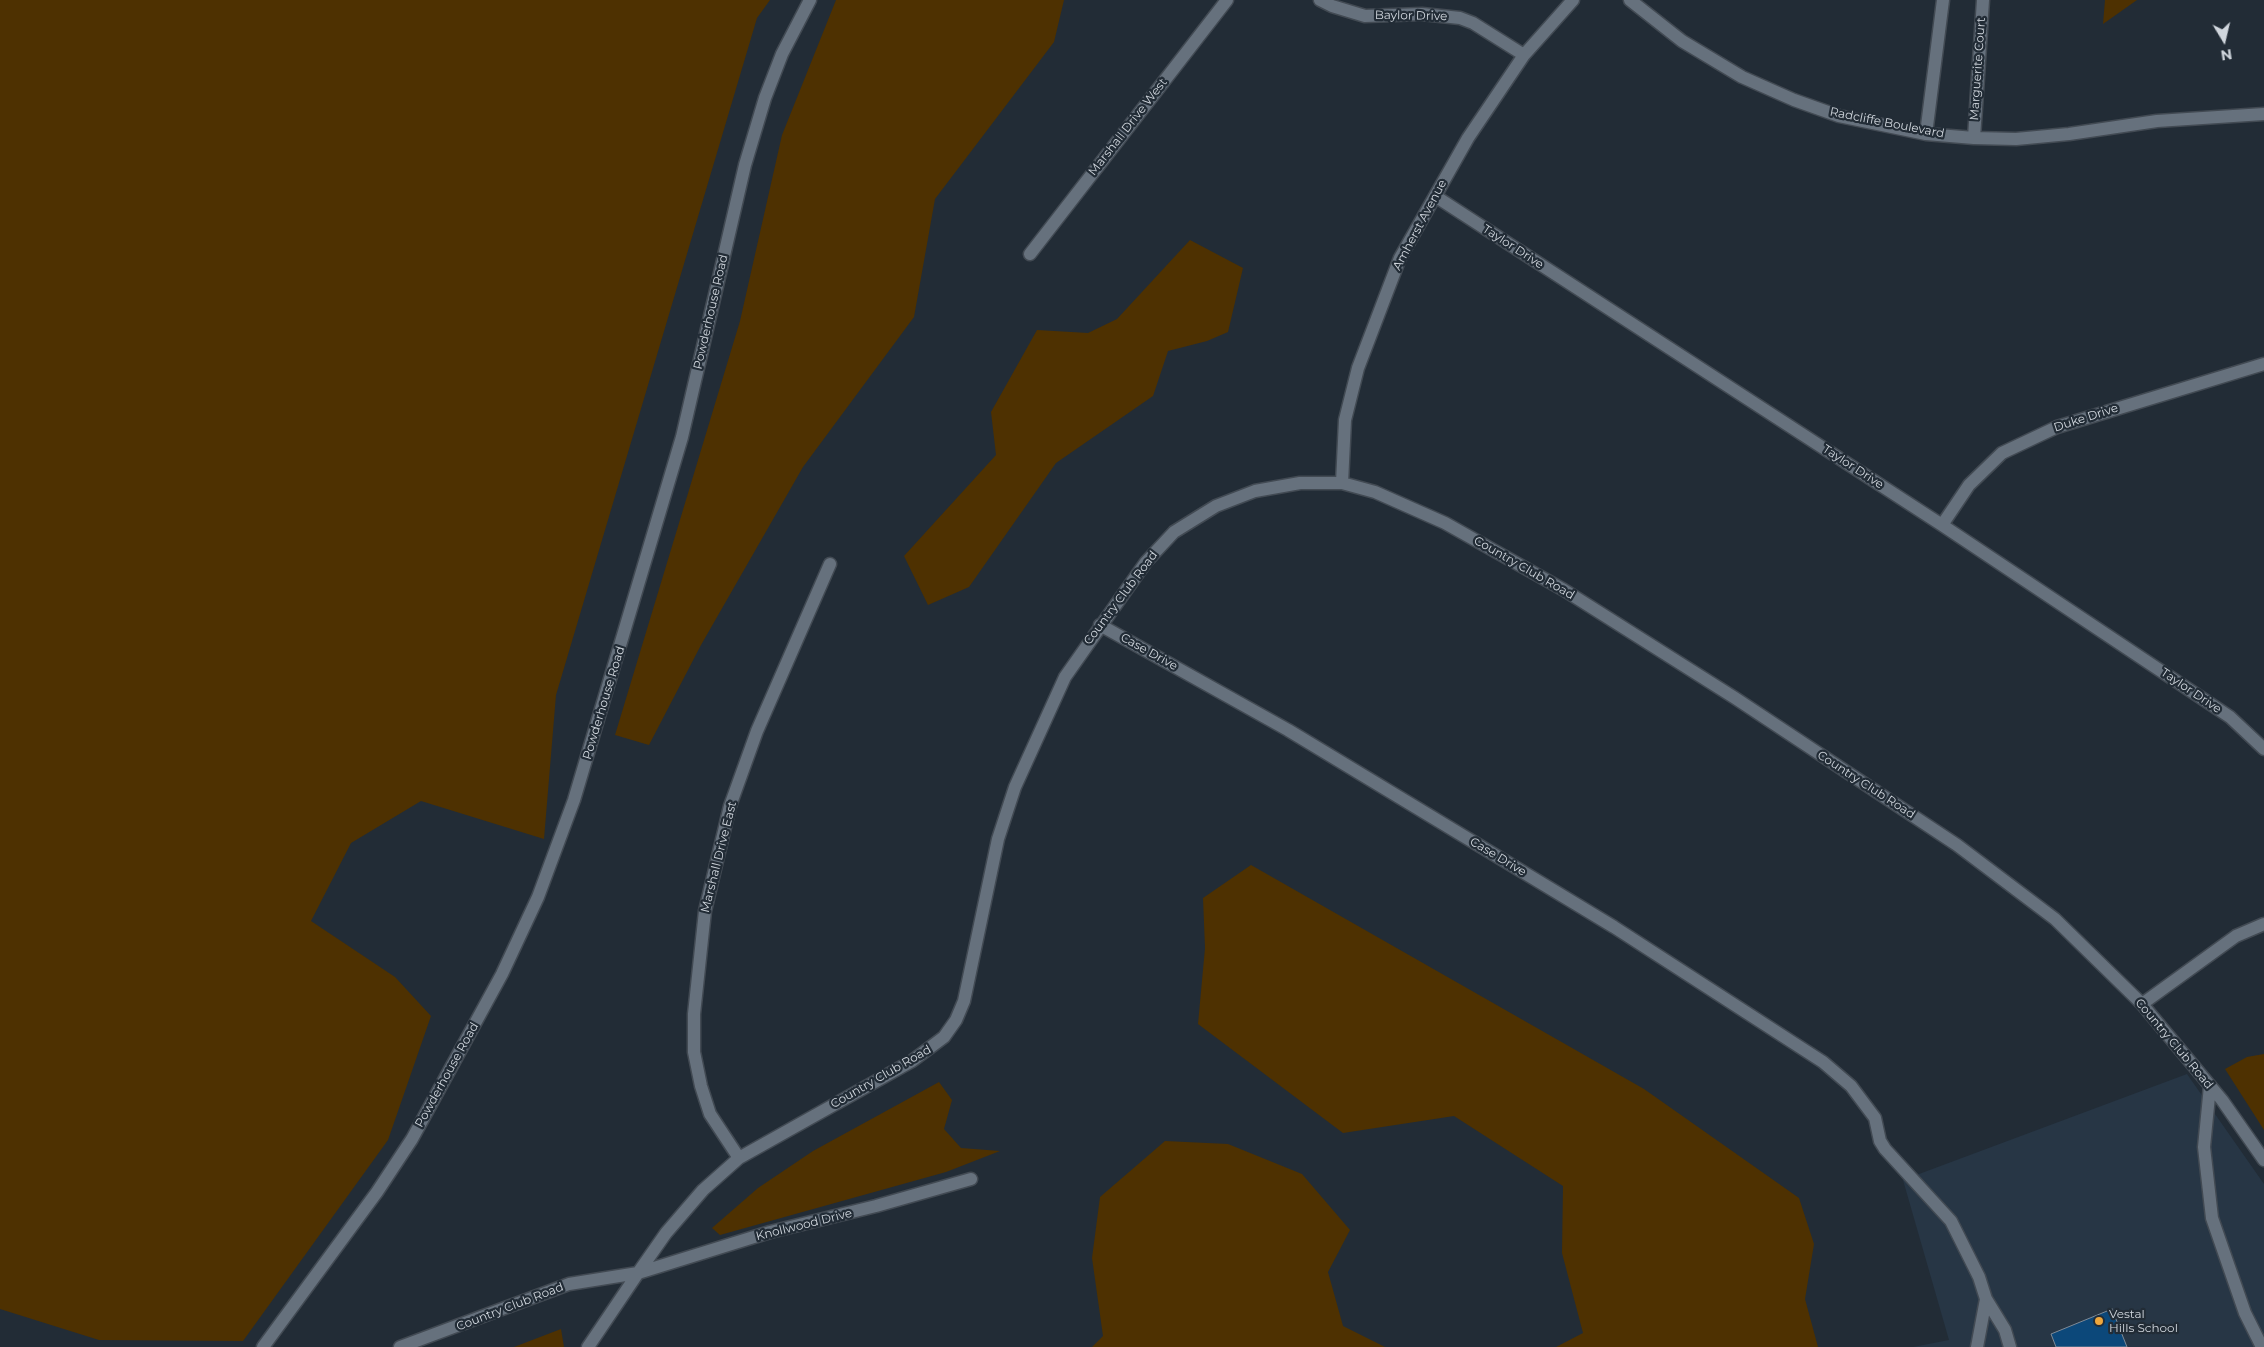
<!DOCTYPE html>
<html>
<head>
<meta charset="utf-8">
<style>
	body { margin:0 }
	#map { position:relative; width:2264px; height:1347px; overflow:hidden; background:#222c36; font-family:Montserrat,sans-serif }
	canvas { display:block }
	.north { position:absolute; left:2199px; top:15px; width:50px; height:50px; -webkit-text-stroke:4px #222c36; paint-order:stroke; rotate:171deg; font-size:14px; font-weight:700; line-height:20px; text-align:center; color:#d0d6dd }
	.north::after { content:''; display:block; margin:auto; width:18px; height:22px; background:#d0d6dd; clip-path:polygon(50% 0,100% 100%,50% 72%,0 100%) }
</style>
</head>
<body>
<div id="map">
<canvas width="2264" height="1347"></canvas>
<div class="north">N</div>
</div>
<script>
const context = document.querySelector('canvas').getContext('2d');
context.lineJoin = 'round';
function paint(path, color) { context.fillStyle = color; context.fill(path, 'evenodd'); }
const toPath = rows => new Path2D(rows.map(r => 'M' + r).join(''));
function strokePath(path, color, width, dash) { context.strokeStyle = color; context.lineWidth = width; context.lineCap = dash ? 'butt' : 'round'; context.setLineDash(dash || []); context.stroke(path); }
function label(font, color, halo, rows, align = 'center') {
  context.font = font + ' Montserrat,sans-serif'; context.lineWidth = 4.5; context.setLineDash([]); context.textBaseline = 'middle'; context.strokeStyle = halo; context.fillStyle = color; for (const [text, x, y, turn = 0] of rows) {
    context.save(); context.translate(x, y); context.rotate((+turn || 0) * Math.PI / 180); context.textAlign = isNaN(turn) ? turn : align; if (halo) context.strokeText(text, 0, 0); context.fillText(text, 0, 0); context.restore();
  }
}
const built = toPath([
	[2187,1074,2264,1184,2264,1347,1913,1347,1949,1340,1903,1180]
]);
const green = toPath([
	[0,0,770,0,757,18,556,695,544,839,421,801,351,843,311,921,395,977,431,1016,388,1140,243,1341,99,1340,0,1309],
	[836,0,1064,0,1054,42,935,199,914,317,803,467,701,645,649,745,615,735,740,321,782,135],
	[2105,0,2137,0,2103,24],
	[1190,240,1243,268,1228,332,1207,341,1168,351,1153,396,1056,463,969,587,928,605,904,556,996,455,991,412,1037,330,1088,333,1117,319],
	[1251,865,1644,1089,1799,1198,1814,1244,1805,1299,1818,1347,1556,1347,1583,1333,1562,1253,1563,1186,1454,1116,1343,1133,1198,1024,1205,948,1203,898],
	[2264,1054,2264,1130,2225,1069,2247,1057],
	[939,1082,952,1100,944,1129,961,1148,1000,1151,946,1172,720,1235,712,1228,758,1188,813,1151],
	[1165,1141,1228,1144,1302,1174,1350,1230,1328,1272,1343,1326,1385,1347,1092,1347,1103,1336,1092,1258,1100,1197],
	[561,1329,564,1347,514,1347]
]);
const building = toPath([
	[2112,1309,2127,1347,2056,1347,2051,1334,2112,1309]
]);
const minor = toPath([
	[1320,0,1332,6,1365,16,1422,14,1460,18,1473,23,1524,55],
	[1630,0,1682,41,1742,77,1794,100,1839,116,1926,134,1974,138,2016,139,2069,134,2157,121,2264,114],
	[1926,134,1943,0],
	[1974,138,1983,0],
	[1435,196,1942,525,2230,717,2264,749],
	[1030,254,1227,0],
	[1342,483,1345,420,1358,368,1400,258,1468,138,1524,55,1573,0],
	[1942,525,1969,485,2002,453,2057,427,2264,364],
	[1100,625,1288,730,1614,927,1823,1062,1851,1086,1875,1118,1880,1141,1885,1149,1951,1221,1979,1277,1986,1299,2005,1330,2010,1347],
	[2142,1004,2236,936,2264,924],
	[2210,1086,2204,1147,2212,1218,2245,1313,2262,1347],
	[739,1158,710,1114,701,1086,694,1052,694,1014,705,911,730,806,757,731,830,564],
	[263,1347,377,1192,412,1139,502,974,538,897,574,800,682,437,745,165,765,98,782,54,810,0],
	[400,1347,569,1284,638,1273,666,1233,703,1190,739,1158,912,1061,944,1037,956,1020,964,1001,998,839,1015,787,1065,677,1146,562,1174,532,1216,506,1255,491,1300,483,1342,483,1375,492,1445,523,1564,590,1735,698,1957,845,2055,919,2142,1004,2222,1100,2264,1160],
	[588,1347,638,1273,770,1232,876,1206,971,1179],
	[1977,1347,1986,1299]
]);
const markers = [
	[2099,1321,5,"#eea73d"]
];
const streetNames = [
	["Baylor Drive",1411,16,1],
	["Marguerite Court",1978,69,-86],
	["Radcliffe Boulevard",1887,123,11],
	["Marshall Drive West",1128,127,-52],
	["Amherst Avenue",1420,225,-62],
	["Taylor Drive",1513,247,33],
	["Powderhouse Road",711,312,-77],
	["Duke Drive",2086,418,-18],
	["Taylor Drive",1853,467,33],
	["Country Club Road",1524,568,30],
	["Country Club Road",1121,598,-53],
	["Case Drive",1149,652,29],
	["Taylor Drive",2191,691,34],
	["Powderhouse Road",604,703,-73],
	["Country Club Road",1866,785,33],
	["Marshall Drive East",719,857,-76],
	["Case Drive",1498,857,31],
	["Country Club Road",2174,1044,50],
	["Powderhouse Road",447,1075,-61],
	["Country Club Road",881,1077,-30],
	["Knollwood Drive",804,1225,-14],
	["Country Club Road",510,1307,-21]
];
const poiNames = [
	["Vestal",2109,1314],
	["Hills School",2109,1328]
];
paint(built, '#273645');
paint(green, '#4e3101');
paint(building, '#0c487a');
strokePath(building, '#7f8a96', 1);
strokePath(minor, '#424a53', 15);
strokePath(minor, '#66717d', 12);
for (const [x, y, r, color] of markers) { const dot = new Path2D(); dot.arc(x, y, r, 0, 2 * Math.PI); context.fillStyle = color; context.fill(dot); strokePath(dot, '#222c36', 2); }
label('12px', '#d0d6dd', '#222c36', streetNames);
label('12px', '#d0d6dd', '#222c36', poiNames, 'left');
</script>
</body>
</html>
